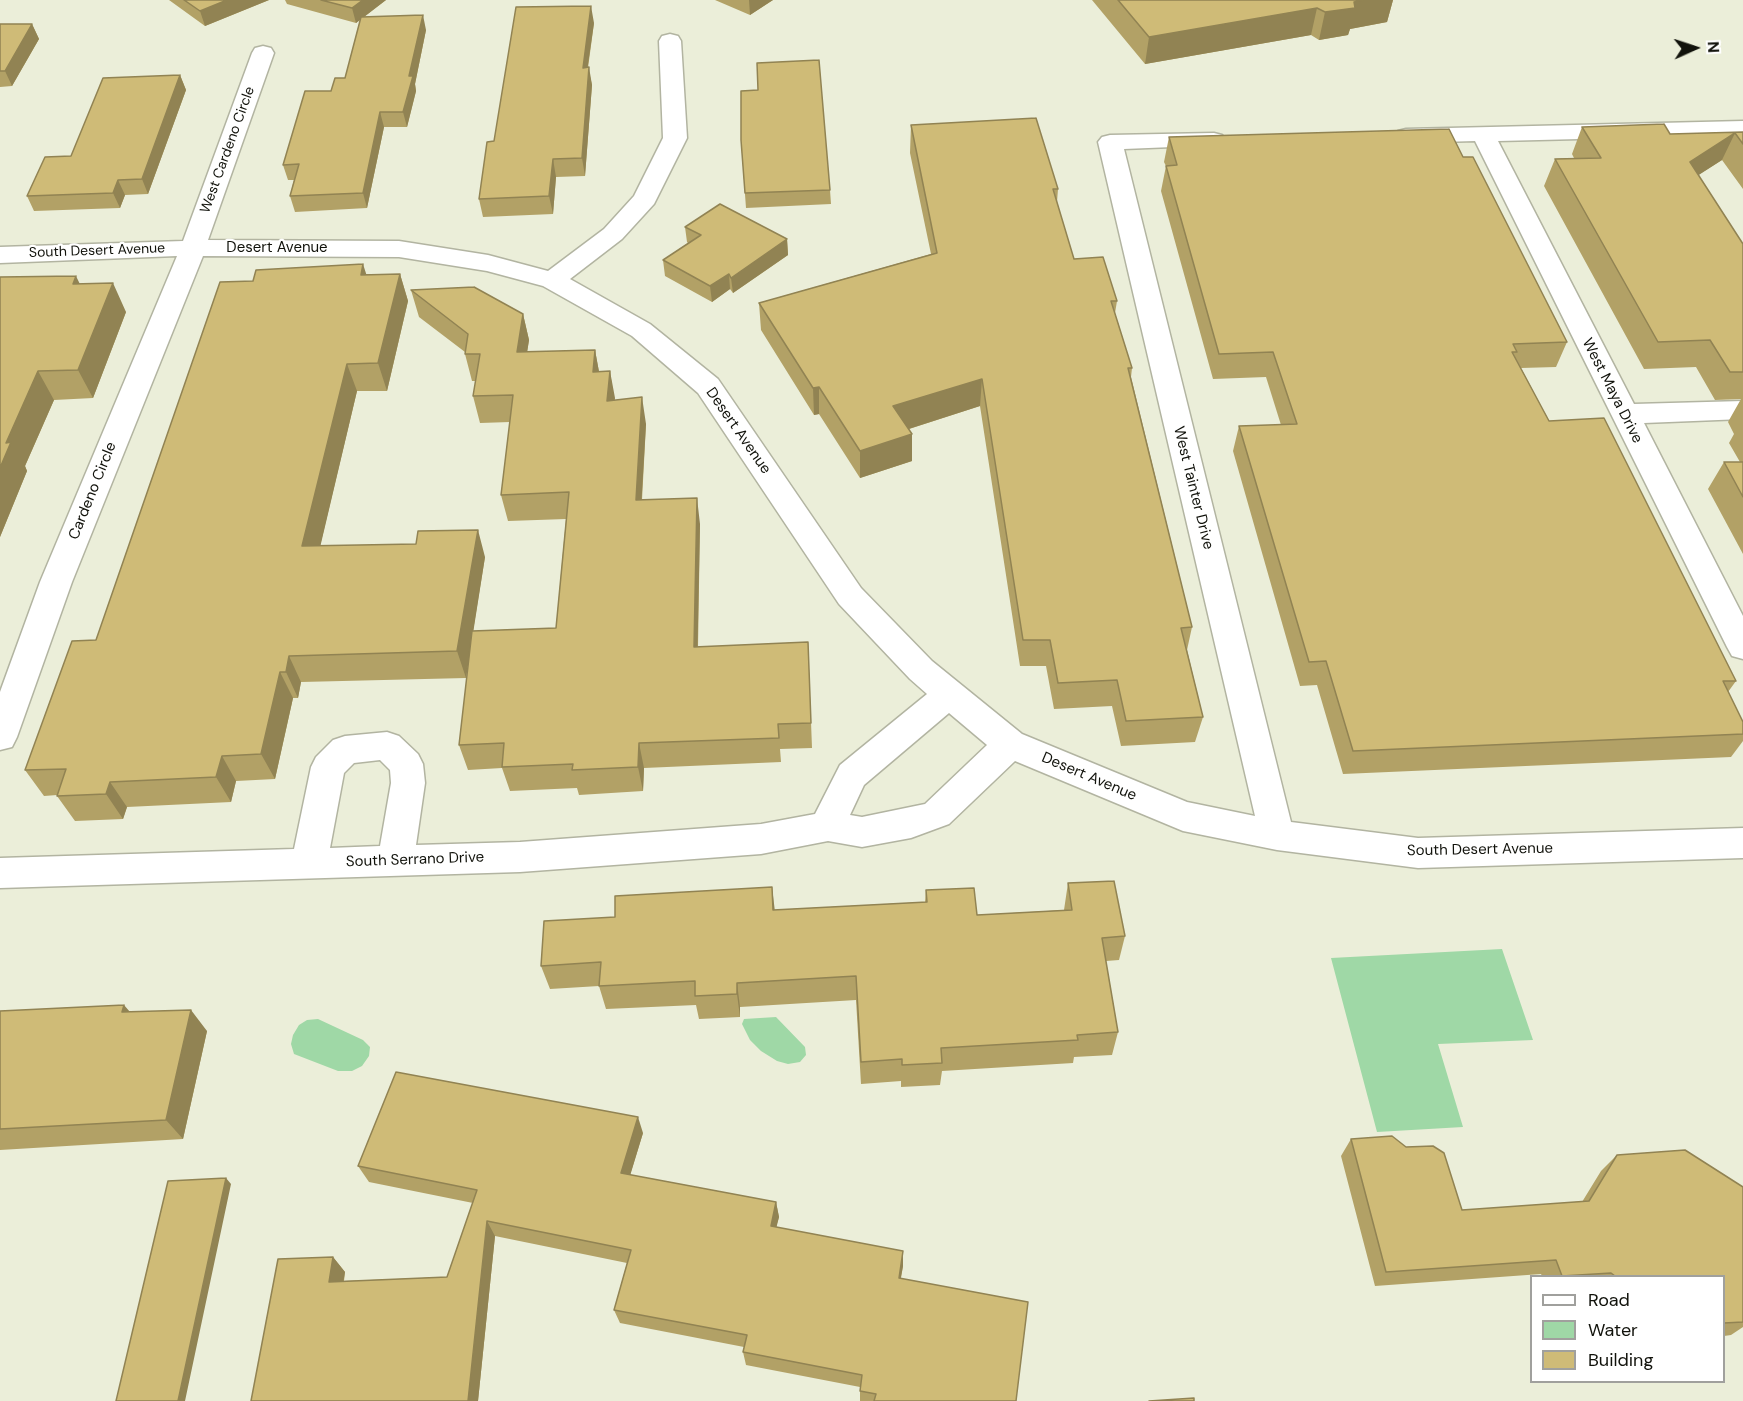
<!DOCTYPE html>
<html>
<head>
<meta charset="utf-8">
<style>
	body { margin:0 }
	#map { position:relative; width:1743px; height:1401px; overflow:hidden; background:#ebeed9; font-family:"DM Sans",sans-serif }
	canvas { display:block }
	.legend { position:absolute; left:1530px; top:1275px; width:195px; height:108px; box-sizing:border-box; background:#fff; border:2px solid #a0a09d; margin:0; padding:8px 10px; list-style:none; font-size:18px; color:#11120b }
	.legend li { display:flex; align-items:center; gap:12px; height:30px }
	.legend b { width:30px; border:2px solid #a0a09d }
	.north { position:absolute; left:1665px; top:18px; width:60px; height:60px; -webkit-text-stroke:4px #fff; paint-order:stroke; rotate:87deg; font-size:16px; font-weight:700; line-height:24px; text-align:center; color:#11120b }
	.north::after { content:''; display:block; margin:auto; width:21px; height:27px; background:#11120b; clip-path:polygon(50% 0,100% 100%,50% 72%,0 100%) }
</style>
</head>
<body>
<div id="map">
<canvas width="1743" height="1401"></canvas>
<ul class="legend">
<li><b style="height:8px;background:#fff"></b>Road</li>
<li><b style="height:16px;background:#9fd8a6"></b>Water</li>
<li><b style="height:16px;background:#cfbb77"></b>Building</li>
</ul>
<div class="north">N</div>
</div>
<script>
const context = document.querySelector('canvas').getContext('2d');
context.lineJoin = 'round';
function paint(path, color) { context.fillStyle = color; context.fill(path, 'evenodd'); }
const toPath = rows => new Path2D(rows.map(r => 'M' + r).join(''));
function strokePath(path, color, width, dash) { context.strokeStyle = color; context.lineWidth = width; context.lineCap = dash ? 'butt' : 'round'; context.setLineDash(dash || []); context.stroke(path); }
function label(font, color, halo, rows, align = 'center') {
  context.font = font + ' "DM Sans",sans-serif'; context.lineWidth = 4.5; context.setLineDash([]); context.textBaseline = 'middle'; context.strokeStyle = halo; context.fillStyle = color; for (const [text, x, y, turn = 0] of rows) {
    context.save(); context.translate(x, y); context.rotate((+turn || 0) * Math.PI / 180); context.textAlign = isNaN(turn) ? turn : align; if (halo) context.strokeText(text, 0, 0); context.fillText(text, 0, 0); context.restore();
  }
}
const water = toPath([
	[1502,949,1533,1040,1438,1044,1463,1127,1377,1132,1331,958],
	[776,1017,805,1047,806,1055,800,1062,788,1064,777,1061,761,1051,750,1040,742,1024,744,1019],
	[318,1019,363,1040,370,1047,369,1056,362,1066,352,1071,338,1071,294,1054,291,1044,293,1035,299,1025,307,1020]
]);
const minor = toPath([
	[670,34,678,36,681,41,687,138,654,204,622,239,570,279,650,324,718,379,861,588,932,661,1022,734,1187,802,1255,816,1098,142,1102,137,1110,135,1214,133,1222,135,1226,140,1222,145,1124,149,1291,822,1418,838,1743,828,1743,858,1418,868,1277,850,1183,831,1015,761,949,824,911,838,862,847,828,841,761,854,520,872,0,888,0,858,294,849,311,767,316,757,333,740,345,736,387,732,399,736,418,754,423,764,425,783,416,845,520,842,761,824,815,814,840,765,927,694,910,679,839,604,698,393,632,336,543,286,487,271,399,257,203,256,72,582,17,737,12,747,0,750,0,692,40,582,177,256,0,263,0,247,183,241,252,53,255,48,263,46,271,48,274,53,208,240,399,241,488,255,548,271,604,229,634,196,663,138,659,41,662,36,670,34],
	[949,713,987,745,925,804,862,817,850,815,864,785,949,713],
	[380,760,390,770,391,783,380,846,330,848,344,773,354,763,380,760],
	[1743,121,1743,135,1498,141,1634,404,1743,401,1743,419,1644,423,1743,616,1743,659,1732,656,1727,647,1475,141,1406,143,1398,141,1394,136,1398,131,1406,129,1743,121]
]);
const wall = toPath([
	[169,0,269,0,205,26],
	[285,0,386,0,364,17,426,30,415,84,416,91,407,127,384,127,367,208,295,212,290,196,294,180,288,180,283,165,345,78,360,20,356,23,287,4],
	[715,0,773,0,750,15],
	[1092,0,1393,0,1387,22,1350,29,1348,35,1319,40,1311,35,1145,64],
	[594,23,588,68,592,85,585,176,556,177,553,214,483,217,479,199,494,141],
	[0,24,32,24,39,39,12,86,0,87],
	[180,75,186,90,148,194,125,195,120,208,34,211,27,196,71,156],
	[911,125,1058,189,1057,202,1074,259,1117,301,1115,313,1132,368,1131,377,1192,627,1187,650,1203,717,1195,742,1121,746,1112,706,1054,709,1046,666,1020,666,980,406,909,429,912,461,860,478,819,414,814,415,761,330,759,303,931,254,910,153],
	[1582,127,1670,134,1743,132,1743,189,1722,160,1698,175,1743,244,1743,554,1708,489,1724,462,1740,462,1729,443,1734,434,1728,422,1741,399,1715,400,1696,367,1644,369,1544,186,1555,159,1574,158,1572,154],
	[1169,137,1463,157,1567,342,1556,367,1521,368,1549,421,1736,681,1728,692,1743,722,1743,741,1731,757,1343,774,1317,685,1300,686,1233,451,1239,426,1281,425,1266,377,1213,379,1161,191,1166,166,1164,162],
	[741,140,830,190,831,204,746,208],
	[685,227,787,239,788,255,733,293,730,289,712,302,665,276,663,260,688,243,687,242],
	[367,274,400,274,408,301,387,391,357,391,320,546,485,557,473,631,556,628,566,519,508,521,501,495,510,422,480,423,473,396,476,381,472,381,465,354,465,352,419,317,411,290,523,314,529,340,527,352,595,350,599,372,610,371,614,401,646,424,642,500,700,524,698,647,808,642,812,748,780,749,781,762,644,768,643,791,579,795,577,788,510,791,502,768,468,770,459,745,470,652,466,678,301,682,298,698,293,698,275,779,236,781,231,802,127,807,123,819,75,821,57,796,57,795,44,796,25,770,96,640,253,281],
	[0,277,80,284,126,312,93,398,54,400,25,466,27,471,0,537],
	[1068,883,1125,936,1119,960,1106,961,1118,1032,1112,1055,1074,1057,1073,1063,942,1071,940,1085,901,1087,901,1081,861,1084,856,1000,740,1007,740,1017,699,1019,696,1005,606,1009,599,986,550,989,541,966,774,910,925,902,926,890,977,915,1064,910],
	[0,1011,130,1012,207,1031,183,1139,0,1150],
	[643,1133,630,1175,776,1202,779,1217,776,1227,903,1266,901,1278,1016,1401,860,1401,860,1387,746,1365,743,1352,744,1347,620,1323,614,1310,627,1263,495,1236,478,1401,251,1401,333,1257,345,1272,344,1281,447,1277,473,1203,369,1182,358,1166],
	[1351,1139,1462,1210,1582,1202,1601,1171,1617,1155,1743,1187,1743,1327,1731,1335,1724,1336,1724,1276,1542,1276,1541,1274,1375,1286,1341,1156]
]);
const shadedWall = toPath([
	[227,0,269,0,205,26,200,11],
	[363,0,386,0,356,23,352,8],
	[749,0,773,0,750,15],
	[1363,0,1393,0,1387,22,1350,29,1348,35,1319,40,1325,12,1354,2],
	[591,6,594,23,585,85,583,68],
	[1317,8,1311,35,1145,64,1149,37],
	[423,15,426,30,415,84,416,91,407,127,403,112,409,76],
	[32,24,39,39,12,86,5,71],
	[589,67,592,85,585,176,582,158],
	[180,75,186,90,148,194,142,179],
	[380,112,384,127,367,208,363,193],
	[1735,133,1722,160,1677,189,1690,162],
	[553,159,556,177,553,214,549,196],
	[118,180,125,195,120,208,113,193],
	[787,239,788,255,733,293,731,278],
	[363,264,372,292,361,275],
	[400,274,408,301,387,391,378,363],
	[729,274,730,289,712,302,710,286],
	[76,276,90,305,73,284],
	[113,283,126,312,93,398,78,370],
	[523,314,529,340,523,379,517,352],
	[595,350,600,377,593,372],
	[347,364,357,391,314,573,302,546],
	[38,371,54,400,25,466,27,471,0,537,0,468,6,443],
	[610,371,615,398,612,428,607,401],
	[982,379,980,406,893,434,893,406],
	[819,387,819,414,814,415,813,388],
	[642,397,646,424,640,526,636,500],
	[912,434,912,461,860,478,860,451],
	[697,498,700,524,697,673,694,647],
	[478,530,485,557,466,678,457,651],
	[289,656,301,682,298,698,286,672],
	[280,672,293,698,275,779,261,754],
	[639,743,644,768,643,791,638,767],
	[222,756,236,781,231,802,216,777],
	[110,782,127,807,123,819,106,794],
	[772,887,775,912,773,910],
	[737,983,740,1007,740,1017,737,994],
	[124,1005,142,1026,122,1012],
	[191,1010,207,1031,183,1139,166,1120],
	[638,1117,643,1133,626,1189,621,1173],
	[226,1178,231,1184,185,1401,178,1401],
	[776,1202,779,1217,773,1241,771,1226],
	[487,1221,495,1236,478,1401,468,1401],
	[903,1251,903,1266,898,1292,899,1278],
	[333,1257,345,1272,341,1296,329,1282]
]);
const building = toPath([
	[184,0,227,0,200,11,184,0],
	[321,0,363,0,352,8,321,0],
	[1118,0,1363,0,1354,2,1355,8,1325,12,1317,8,1149,37,1118,0],
	[591,6,583,68,589,67,582,158,553,159,549,196,479,199,487,142,494,141,516,7,591,6],
	[423,15,409,76,413,76,403,112,380,112,363,193,290,196,299,164,283,165,305,91,331,91,335,78,345,78,361,17,423,15],
	[0,24,32,24,5,71,0,71,0,24],
	[819,60,830,190,745,193,741,140,741,91,758,90,757,63,819,60],
	[180,75,142,179,118,180,113,193,27,196,45,157,71,156,103,78,180,75],
	[1036,118,1058,189,1053,189,1074,259,1103,257,1117,301,1111,301,1132,368,1128,368,1192,627,1181,628,1203,717,1126,721,1117,680,1058,683,1050,640,1023,640,982,379,893,406,912,434,860,451,819,387,813,388,759,303,937,253,911,125,1036,118],
	[1664,124,1670,134,1743,132,1743,144,1735,133,1690,162,1743,244,1743,372,1730,372,1710,340,1658,342,1555,159,1601,158,1582,127,1664,124],
	[1449,129,1463,157,1473,157,1567,342,1513,344,1517,352,1512,352,1549,421,1604,418,1736,681,1723,681,1743,722,1743,734,1353,751,1326,661,1309,662,1239,426,1297,424,1273,352,1219,354,1166,166,1177,165,1169,137,1449,129],
	[720,204,787,239,731,278,729,274,710,286,663,260,701,235,685,227,720,204],
	[363,264,361,275,400,274,378,363,347,364,302,546,416,544,418,531,478,530,457,651,289,656,286,672,280,672,261,754,222,756,216,777,110,782,106,794,57,796,66,769,25,770,72,641,96,640,220,282,253,281,256,270,363,264],
	[76,276,73,284,113,283,78,370,38,371,6,443,11,442,0,468,0,277,76,276],
	[474,287,523,314,517,352,595,350,593,372,610,371,607,401,642,397,636,500,697,498,694,647,808,642,811,723,778,724,779,738,639,743,638,767,572,770,573,764,502,767,504,743,459,745,472,631,556,628,569,492,501,495,513,395,473,396,480,354,465,354,468,334,411,290,474,287],
	[1724,462,1743,462,1743,497,1724,462],
	[1114,881,1125,936,1102,938,1118,1032,1077,1035,1078,1040,941,1048,942,1063,902,1065,902,1059,861,1062,856,976,737,983,737,994,695,996,695,981,599,986,601,962,541,966,544,921,615,917,615,896,772,887,773,910,927,902,926,890,974,888,977,915,1072,910,1068,883,1114,881],
	[124,1005,122,1012,191,1010,166,1120,0,1129,0,1011,124,1005],
	[396,1072,638,1117,621,1173,776,1202,771,1226,903,1251,899,1278,1028,1302,1016,1401,874,1401,876,1394,860,1391,862,1375,743,1352,747,1335,614,1310,631,1250,487,1221,468,1401,251,1401,278,1259,333,1257,329,1282,447,1277,477,1190,358,1166,396,1072],
	[1392,1136,1406,1147,1433,1146,1444,1153,1462,1210,1589,1201,1617,1155,1685,1150,1743,1187,1743,1322,1724,1323,1724,1276,1615,1276,1611,1273,1562,1276,1556,1260,1386,1272,1351,1139,1392,1136],
	[226,1178,178,1401,116,1401,168,1181,226,1178],
	[1194,1398,1194,1401,1149,1401,1194,1398]
]);
const farStreetnames = [
	["West Cardeno Circle",228,150,-70],
	["South Desert Avenue",97,251,-2]
];
const streetNames = [
	["Desert Avenue",277,248],
	["West Maya Drive",1612,391,63],
	["Desert Avenue",738,431,55],
	["West Tainter Drive",1193,488,76],
	["Cardeno Circle",93,491,-68],
	["Desert Avenue",1089,777,23],
	["South Desert Avenue",1480,850,-1],
	["South Serrano Drive",415,860,-2]
];
paint(water, '#9fd8a6');
strokePath(minor, '#b2b4a1', 3);
paint(minor, '#fff');
paint(wall, '#b2a166');
paint(shadedWall, '#918353');
paint(building, '#cfbb77');
strokePath(building, '#918353', 1.5);
label('14px', '#11120b', '#fff', farStreetnames);
label('15px', '#11120b', '#fff', streetNames);
</script>
</body>
</html>
